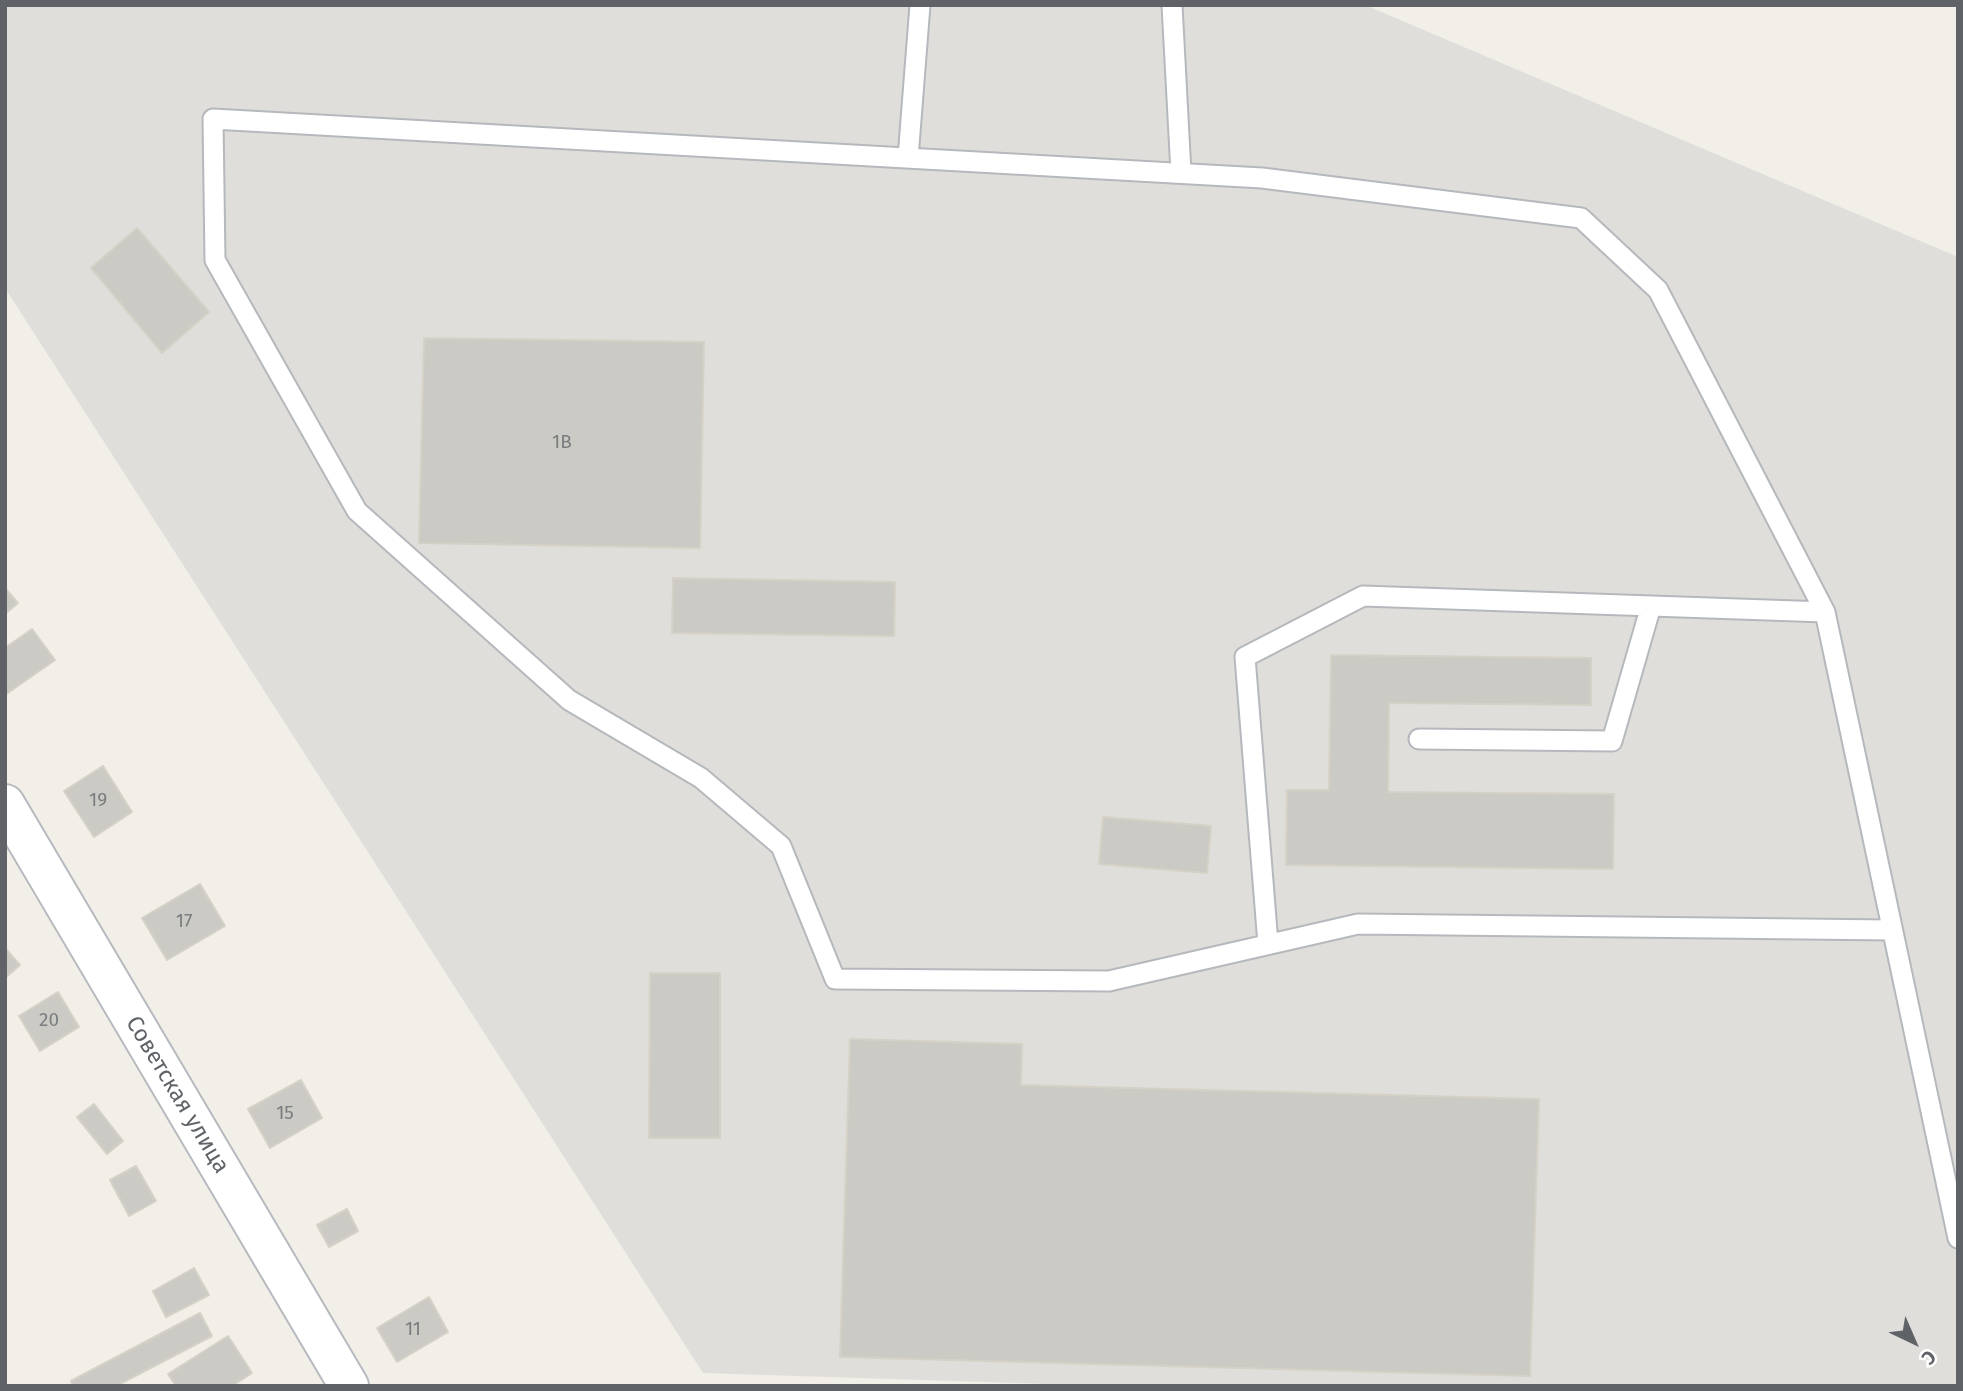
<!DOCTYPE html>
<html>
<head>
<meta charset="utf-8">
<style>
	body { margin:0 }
	#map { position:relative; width:1963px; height:1391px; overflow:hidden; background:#f1efe8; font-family:"Fira Sans",sans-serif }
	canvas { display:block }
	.frame { position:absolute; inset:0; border:7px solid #5f6368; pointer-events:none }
	.north { position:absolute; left:1879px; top:1307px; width:70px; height:70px; -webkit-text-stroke:5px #fff; paint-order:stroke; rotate:136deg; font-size:19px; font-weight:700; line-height:28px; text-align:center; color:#5f6368 }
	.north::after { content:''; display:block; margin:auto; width:24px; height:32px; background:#5f6368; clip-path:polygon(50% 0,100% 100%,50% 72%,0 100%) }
</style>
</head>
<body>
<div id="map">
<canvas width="1963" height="1391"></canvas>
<div class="frame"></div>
<div class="north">С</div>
</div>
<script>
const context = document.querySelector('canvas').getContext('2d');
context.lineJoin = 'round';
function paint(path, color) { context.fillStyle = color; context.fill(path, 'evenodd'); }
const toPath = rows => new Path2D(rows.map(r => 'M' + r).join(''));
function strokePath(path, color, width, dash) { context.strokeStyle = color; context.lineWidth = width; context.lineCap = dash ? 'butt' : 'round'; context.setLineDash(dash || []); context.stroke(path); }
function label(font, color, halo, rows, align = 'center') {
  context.font = font + ' "Fira Sans",sans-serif'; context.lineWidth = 7; context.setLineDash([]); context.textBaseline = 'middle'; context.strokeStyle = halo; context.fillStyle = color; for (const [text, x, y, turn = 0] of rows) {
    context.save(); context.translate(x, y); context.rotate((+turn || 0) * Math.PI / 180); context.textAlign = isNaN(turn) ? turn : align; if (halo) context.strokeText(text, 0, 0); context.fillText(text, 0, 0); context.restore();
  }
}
const industrial = toPath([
	[5,5,1365,5,1958,257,1958,1386,1110,1386,703,1373,5,288]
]);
const building = toPath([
	[137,228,209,312,162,353,91,268,137,228],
	[424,338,704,342,700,548,419,543,424,338],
	[673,578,895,582,894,636,672,633,673,578],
	[5,588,18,603,5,614,5,588],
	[32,629,55,660,5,695,5,648,32,629],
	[1331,655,1591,658,1591,705,1389,703,1388,792,1614,794,1613,869,1286,865,1287,790,1329,790,1331,655],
	[103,766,132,812,94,837,64,791,103,766],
	[1103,817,1211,826,1207,873,1099,864,1103,817],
	[200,884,225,926,167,960,142,918,200,884],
	[5,948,20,965,5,978,5,948],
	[650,973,720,973,720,1138,649,1138,650,973],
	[58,992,79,1027,40,1051,19,1016,58,992],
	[850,1039,1022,1044,1021,1085,1539,1099,1530,1376,840,1357,850,1039],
	[301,1080,322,1118,270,1148,248,1109,301,1080],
	[94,1104,123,1141,107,1154,77,1117,94,1104],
	[136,1166,156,1201,129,1216,110,1180,136,1166],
	[347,1209,358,1231,329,1247,317,1225,347,1209],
	[194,1268,209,1295,166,1317,153,1291,194,1268],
	[429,1297,448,1332,397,1362,377,1328,429,1297],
	[200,1313,212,1336,116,1386,73,1386,71,1381,200,1313],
	[228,1336,252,1373,232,1386,176,1386,168,1374,228,1336]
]);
const lane = toPath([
	[1172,5,1181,173],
	[908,158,920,5],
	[1419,739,1612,741,1651,606],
	[1891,930,1358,924,1109,981,835,979,781,846,701,778,569,700,357,511,215,260,213,119,1262,178,1581,218,1658,290,1825,612,1958,1238],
	[1268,944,1245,657,1363,596,1825,612]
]);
const secondary = toPath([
	[5,804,349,1386]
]);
const numberNames = [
	["1В",562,443],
	["19",98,801],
	["17",184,922],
	["20",49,1021],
	["15",285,1114],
	["11",413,1330]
];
const streetNames = [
	["Советская улица",177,1095,59]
];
paint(industrial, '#e0deda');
paint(building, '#cccac5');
strokePath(building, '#d6d1c6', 2);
strokePath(lane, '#b5b8bc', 23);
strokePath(secondary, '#b6babf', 42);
strokePath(lane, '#fff', 19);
strokePath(secondary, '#fff', 38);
label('19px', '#7a7d7f', null, numberNames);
label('23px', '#5f6368', '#fff', streetNames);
</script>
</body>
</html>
